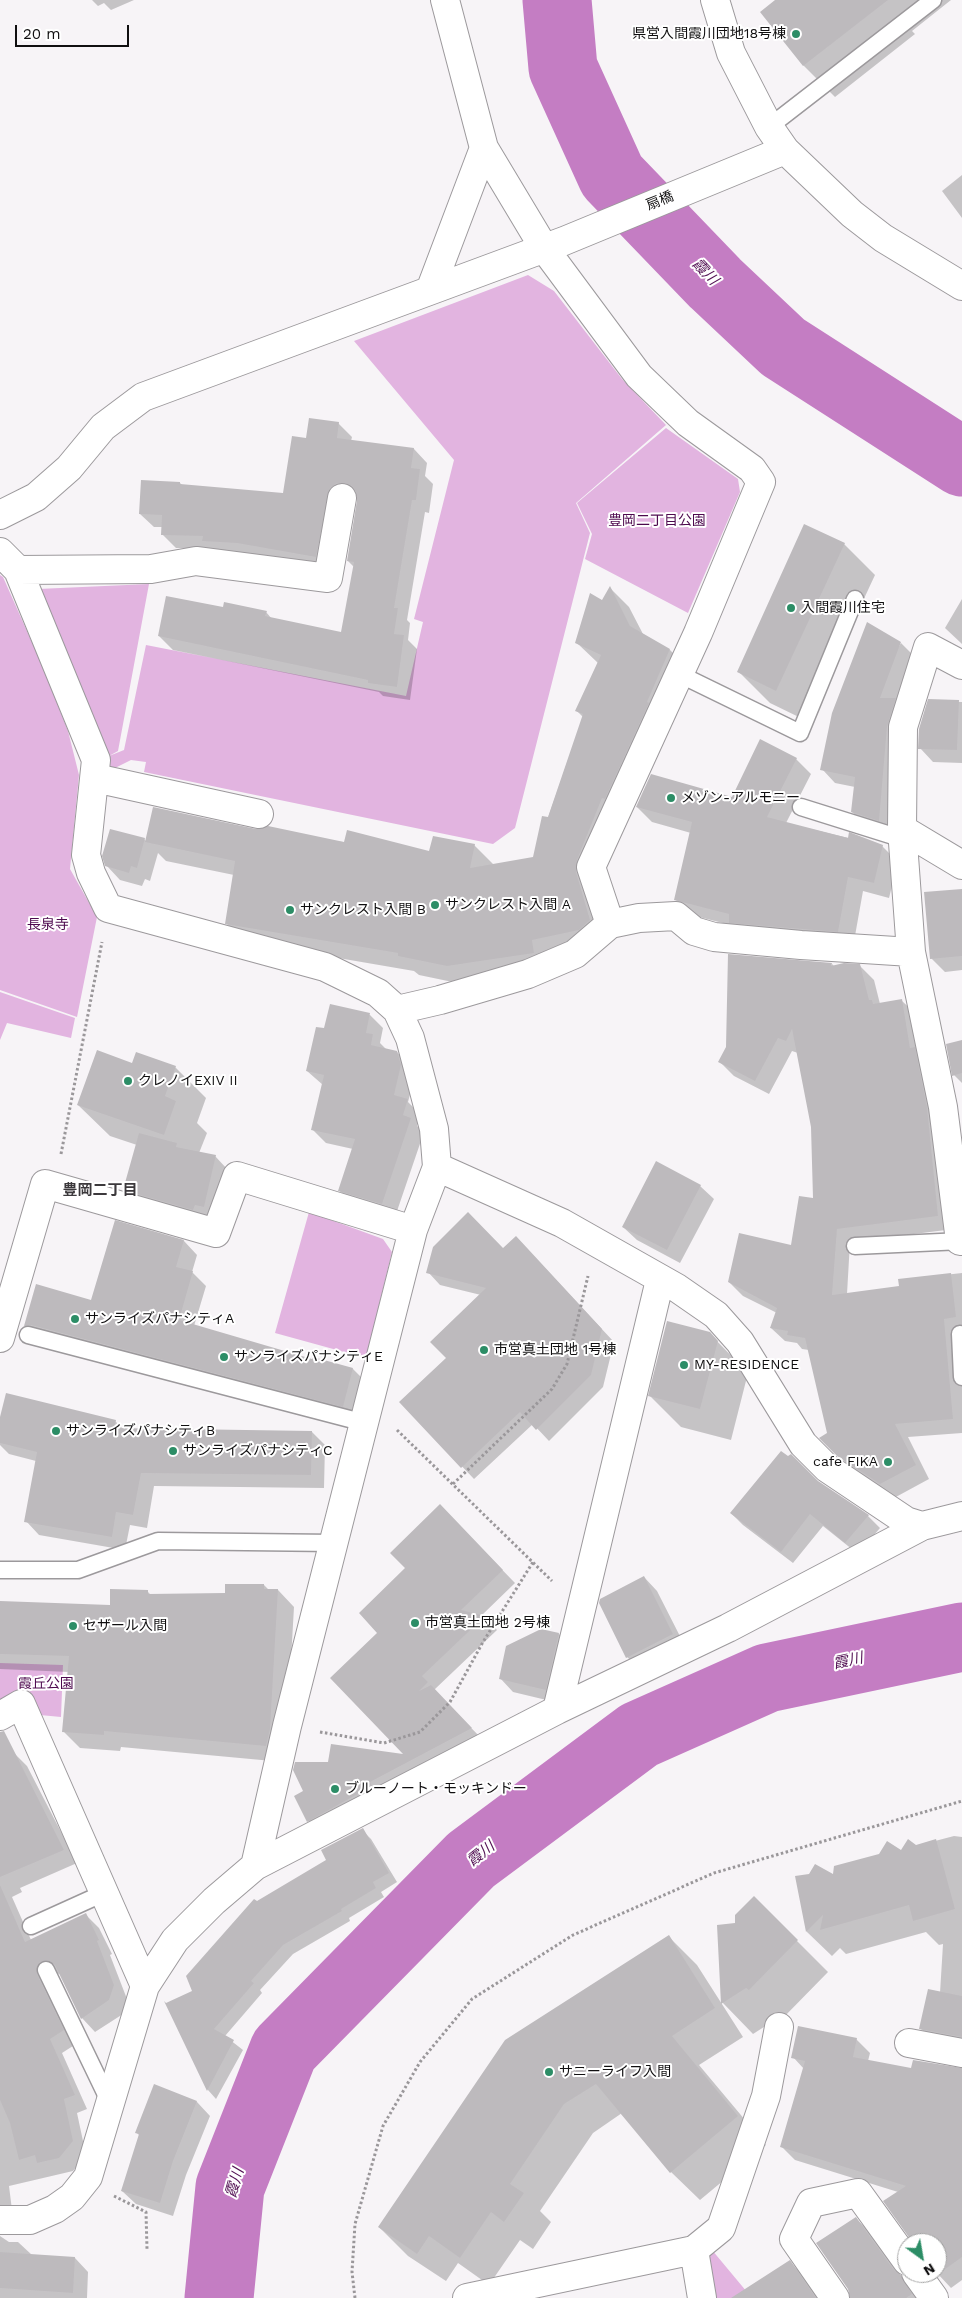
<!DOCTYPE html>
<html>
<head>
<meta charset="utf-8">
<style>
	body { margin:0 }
	#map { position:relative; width:962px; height:2298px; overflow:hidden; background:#f7f4f7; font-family:"Work Sans",sans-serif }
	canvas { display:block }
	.north { position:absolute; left:897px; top:2233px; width:50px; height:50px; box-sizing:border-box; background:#fff; border:1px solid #9f9f9f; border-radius:50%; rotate:148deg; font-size:14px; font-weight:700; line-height:20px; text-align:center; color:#100f10 }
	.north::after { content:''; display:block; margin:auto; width:18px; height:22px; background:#2c8d66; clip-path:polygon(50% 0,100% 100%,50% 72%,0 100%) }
	.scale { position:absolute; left:15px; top:25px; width:114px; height:22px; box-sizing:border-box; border:2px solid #100f10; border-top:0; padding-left:6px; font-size:15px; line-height:18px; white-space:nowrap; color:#100f10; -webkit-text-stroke:4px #fff; paint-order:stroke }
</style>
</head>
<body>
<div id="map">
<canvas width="962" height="2298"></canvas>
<div class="north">N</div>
<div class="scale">20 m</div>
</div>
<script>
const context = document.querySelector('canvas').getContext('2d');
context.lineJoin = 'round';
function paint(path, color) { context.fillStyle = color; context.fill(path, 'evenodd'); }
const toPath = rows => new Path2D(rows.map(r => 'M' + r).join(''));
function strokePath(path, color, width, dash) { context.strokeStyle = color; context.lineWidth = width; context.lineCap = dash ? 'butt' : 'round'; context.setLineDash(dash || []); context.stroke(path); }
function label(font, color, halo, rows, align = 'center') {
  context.font = font + ' "Work Sans","Noto Sans JP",sans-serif'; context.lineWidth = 4; context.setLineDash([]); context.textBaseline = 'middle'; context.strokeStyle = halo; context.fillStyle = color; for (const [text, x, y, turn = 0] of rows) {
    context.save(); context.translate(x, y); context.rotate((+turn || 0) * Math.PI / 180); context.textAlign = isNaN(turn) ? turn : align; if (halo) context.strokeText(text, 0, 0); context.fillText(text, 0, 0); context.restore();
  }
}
const green = toPath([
	[528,275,554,291,622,379,666,425,576,503,590,533,515,828,493,844,144,772,146,762,131,760,107,772,38,589,149,584,118,751,109,756,124,750,146,645,406,696,423,622,414,619,454,460,354,341],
	[666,428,738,479,740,492,688,613,585,559,592,534,577,503],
	[0,575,3,577,42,665,68,731,79,775,70,869,97,917,77,1017,0,990],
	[0,992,75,1018,71,1038,7,1023,0,1040],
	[309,1212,383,1239,392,1252,366,1358,275,1333],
	[0,1663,63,1665,61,1717,40,1715,29,1690,0,1706],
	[712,2250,752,2298,713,2298,706,2253]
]);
const shadow = toPath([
	[92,0,134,0,111,10,104,3,98,6],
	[777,0,951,0,912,31,915,34,835,97,804,66,762,12],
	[962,175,962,218,942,191],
	[338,423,352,437,351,441,414,449,427,463,425,476,433,484,429,513,425,512,407,620,410,623,408,640,417,649,410,700,383,696,379,692,173,650,159,636,224,609,266,612,272,619,342,633,354,567,348,561,358,496,351,496,329,569,217,554,212,549,176,548,162,534,163,527,154,527,140,514,180,483,182,485,284,495,307,440],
	[844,544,875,575,807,721,770,703,739,672],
	[610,588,629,607,643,634,670,650,689,669,596,880,609,940,467,985,419,975,414,971,245,942,226,923,234,875,166,861,158,853,150,881,145,879,142,886,120,880,107,866,144,839,146,841,256,831,430,853,474,845,494,865,534,858,583,717,577,711,598,663,577,643],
	[962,599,962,644,945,628],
	[901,643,914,656,892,834,866,825,852,812,855,787,835,783,822,769],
	[929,701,962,702,962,763,933,762,920,748],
	[796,759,811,774,786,823,882,846,898,862,889,898,863,891,853,947,735,926,691,915,676,900,691,833,652,822,637,807,733,798],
	[962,890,962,970,945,972,931,958],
	[832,964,835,967,860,966,874,980,880,1004,902,1001,916,1014,954,1229,850,1242,847,1294,900,1287,899,1280,962,1273,962,1433,908,1437,929,1479,894,1498,852,1469,821,1438,828,1434,809,1350,802,1349,797,1343,785,1341,771,1328,777,1313,743,1296,729,1282,792,1246,814,1199,812,1127,798,1053,792,1051,769,1094,734,1076,720,1062],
	[331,1006,370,1015,383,1028,380,1043,386,1049,397,1052,410,1066,414,1079,408,1102,420,1114,417,1126,424,1132,395,1217,352,1204,339,1190,353,1149,326,1143,313,1130,323,1085,307,1071,325,1030],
	[962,1042,962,1083,954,1075],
	[133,1064,175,1067,206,1098,197,1123,207,1133,199,1153,215,1156,228,1170,217,1220,138,1203,125,1190,137,1145,110,1136,78,1105],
	[700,1186,714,1199,680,1263,637,1240,623,1227],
	[116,1222,184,1241,197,1255,192,1272,206,1286,194,1326,313,1361,353,1369,366,1382,356,1420,38,1339,25,1326,37,1286,92,1302],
	[504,1250,528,1250,614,1342,603,1387,549,1441,533,1424,474,1479,401,1402,448,1358,481,1295,440,1285,428,1272],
	[709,1333,748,1373,731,1440,681,1427,650,1396],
	[115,1421,123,1429,312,1432,325,1445,324,1488,154,1486,147,1528,130,1525,125,1550,39,1535,26,1521,36,1461,9,1454,0,1445,0,1422],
	[817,1482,868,1516,880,1528,858,1554,823,1526,793,1563,743,1525,731,1513],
	[453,1519,515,1583,481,1616,485,1617,497,1630,434,1690,484,1741,321,1834,308,1821,305,1791,329,1763,406,1756,379,1633,407,1568],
	[644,1577,657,1591,686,1648,641,1670,627,1657],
	[264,1585,270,1591,278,1590,294,1607,286,1747,283,1762,121,1747,120,1751,80,1748,63,1731,69,1672,0,1669,0,1602,111,1606,148,1592,151,1595,227,1594],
	[541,1630,559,1634,572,1648,559,1703,513,1692,500,1678],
	[13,1752,27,1766,77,1863,20,1888,22,1892,12,1897,31,1940,86,1915,99,1928,112,1954,110,1955,127,1999,123,2014,95,2032,82,2018,60,1973,51,1978,76,2044,62,2053,87,2109,77,2113,86,2155,73,2171,9,2186,13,2218,0,2226,0,1759],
	[362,1830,371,1839,397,1882,381,1892,384,1897,349,1918,350,1921,293,1954,260,1990,262,1993,225,2036,243,2050,216,2099,208,2090,167,2004,194,1992,257,1903,328,1860],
	[954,1836,962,1837,962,2057,945,2053,921,2029,940,1993,943,1944,939,1945,926,1932,846,1954,840,1948,832,1956,807,1932,797,1877,834,1876,916,1846],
	[718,1926,785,1929,828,1972,781,2020,778,2018,753,2034,723,2003],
	[669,1937,697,1965,743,2037,699,2065,766,2145,700,2200,671,2172,622,2113,593,2133,540,2211,551,2222,533,2249,520,2240,489,2285,458,2263,446,2281,408,2256,379,2227],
	[856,2039,870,2053,868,2061,912,2070,962,2069,962,2280,951,2288,937,2273,937,2243,913,2243,898,2192,795,2160,782,2147,804,2069,793,2057],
	[155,2086,197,2102,210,2116,186,2175,173,2216,136,2204,122,2191,140,2136,136,2132],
	[856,2219,867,2229,917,2298,852,2298],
	[0,2236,9,2242,18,2242,32,2255,75,2258,88,2272,87,2298,0,2298],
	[790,2262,800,2272,818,2298,764,2298]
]);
const river = toPath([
	[557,0,563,68,612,176,715,283,783,347,962,462],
	[219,2298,230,2187,284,2050,471,1860,639,1735,767,1678,962,1637]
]);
const building = toPath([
	[775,0,888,0,803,66,760,12],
	[309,418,339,422,337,438,414,448,411,468,420,469,416,500,412,500,394,608,398,608,394,634,404,635,397,687,368,683,368,680,158,636,166,596,223,607,224,602,267,611,265,616,341,632,354,562,347,561,357,501,356,492,352,486,345,483,337,483,330,488,316,557,237,543,202,541,203,536,161,535,162,515,139,514,141,480,180,482,180,484,283,493,292,436,306,438],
	[804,524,845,543,776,691,737,672],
	[610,586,630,626,670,649,647,702,649,703,605,799,602,798,577,860,576,872,590,920,579,930,532,940,534,953,447,966,398,956,398,953,225,924,235,861,145,842,153,807,256,829,268,826,344,842,347,830,429,851,433,836,475,844,470,868,533,857,542,816,548,817,583,714,575,711,601,655,575,643,590,593,602,600],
	[867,622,901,642,880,698,896,698,887,727,879,821,851,812,855,777,820,770,832,713],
	[928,699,959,700,957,750,918,749,919,729],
	[760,739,797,758,767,817,848,838,849,832,883,845,874,883,848,877,838,932,729,923,729,914,674,900,692,822,636,807,651,774,732,797],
	[110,829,145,838,137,868,131,866,129,873,105,866,102,856],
	[962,889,962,956,930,959,924,892],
	[728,954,832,963,831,966,844,963,860,964,869,1000,872,1000,873,1004,902,999,910,1048,915,1047,927,1107,938,1216,837,1229,832,1295,899,1286,898,1279,951,1273,956,1317,944,1319,953,1419,895,1424,916,1465,880,1484,837,1456,819,1438,827,1433,805,1338,787,1335,788,1331,770,1328,777,1308,728,1282,739,1233,791,1245,799,1196,813,1198,811,1127,792,1029,786,1041,778,1038,755,1081,718,1062,726,1047],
	[330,1004,370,1013,366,1033,373,1034,371,1045,397,1051,401,1065,394,1095,408,1099,403,1115,411,1118,382,1204,338,1191,355,1139,311,1130,324,1075,306,1071,316,1027,324,1028],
	[962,1040,962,1073,952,1076,946,1044],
	[97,1050,132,1063,136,1052,176,1066,165,1096,176,1101,164,1135,77,1105],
	[139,1133,177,1143,176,1147,216,1155,204,1207,195,1205,193,1210,123,1190],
	[656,1161,701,1185,667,1250,622,1227],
	[468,1212,503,1248,516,1236,602,1329,591,1375,536,1430,520,1412,461,1468,399,1402,446,1358,430,1342,486,1288,426,1273,433,1247],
	[115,1220,184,1240,176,1267,193,1271,179,1320,312,1359,313,1357,353,1368,343,1407,31,1325,24,1326,36,1284,91,1300],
	[667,1321,710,1332,718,1341,700,1409,648,1396],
	[6,1393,116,1420,114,1428,312,1431,311,1475,141,1473,133,1515,116,1512,112,1537,24,1522,37,1452,0,1443,0,1417],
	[781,1451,788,1456,791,1454,818,1481,869,1515,845,1543,810,1514,781,1552,730,1513],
	[440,1504,503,1570,461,1610,485,1616,422,1676,428,1682,419,1691,431,1685,472,1728,370,1782,372,1786,307,1822,294,1796,303,1791,293,1770,295,1762,328,1762,331,1744,403,1754,330,1678,377,1633,359,1613,405,1568,390,1553],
	[644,1576,673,1634,626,1658,599,1603,600,1599],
	[225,1584,264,1584,264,1589,278,1589,270,1729,266,1746,104,1731,104,1735,62,1732,69,1656,0,1654,0,1601,110,1605,110,1589,148,1590,148,1594,225,1593],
	[541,1629,559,1633,546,1690,499,1679,506,1646],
	[4,1731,64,1850,0,1877,0,1732],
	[363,1828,389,1873,373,1882,376,1888,341,1909,342,1911,283,1945,251,1981,254,1983,214,2029,234,2040,207,2091,164,2001,166,2003,192,1991,186,1976,254,1899,257,1901,326,1860,321,1850],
	[908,1839,916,1845,936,1839,955,1909,913,1921,909,1905,820,1930,823,1915,806,1932,795,1876,809,1874,815,1864,833,1874,834,1866,879,1854,887,1841,901,1850],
	[0,1885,25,1942,86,1913,99,1940,97,1941,114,1985,109,2000,81,2019,55,1965,46,1960,38,1965,37,1974,64,2030,50,2039,75,2095,64,2099,73,2141,59,2158,37,2163,35,2155,19,2160,10,2123,0,2100],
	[754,1896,798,1940,749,1990,746,1988,721,2004,717,1925,735,1923,735,1915],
	[669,1935,715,2008,672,2036,738,2116,670,2173,596,2084,564,2104,510,2184,524,2193,504,2222,491,2212,460,2258,429,2236,417,2254,378,2227,505,2040],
	[928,1989,962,1996,962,2037,919,2029],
	[798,2026,857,2038,853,2057,911,2068,913,2060,962,2068,962,2257,937,2275,937,2243,913,2243,883,2201,906,2186,780,2147,805,2061,791,2058],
	[154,2084,197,2101,173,2161,160,2203,121,2191,139,2134,135,2133],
	[856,2217,894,2270,901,2275,912,2294,906,2298,850,2298,848,2289,816,2243],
	[0,2252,75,2257,73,2293,0,2288],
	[790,2260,816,2298,731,2298]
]);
const path = toPath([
	[61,1154,102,942],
	[397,1430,552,1581],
	[453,1484,552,1389,567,1364,588,1276],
	[320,1732,384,1743,420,1732,450,1702,483,1642,533,1562],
	[114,2196,146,2212,147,2249],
	[355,2298,352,2272,355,2224,383,2126,420,2062,472,1999,573,1935,714,1873,962,1801]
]);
const lane = toPath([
	[769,127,933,0],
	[679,674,800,733,855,599],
	[801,807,903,839],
	[855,1246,962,1241],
	[960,1334,962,1377],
	[28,1335,365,1423],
	[0,1570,78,1570,158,1541,335,1543],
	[31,1926,104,1893],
	[46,1970,110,2103]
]);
const street = toPath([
	[445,0,484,148,544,248,639,376,688,423,752,469,761,482,698,633,591,867,610,924],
	[715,0,731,53,769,127,785,150,852,214,883,238,962,286],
	[431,288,484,148],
	[0,515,36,497,69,468,103,427,143,397,564,241,785,150],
	[0,552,18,570,96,760,86,855,91,873,108,908,325,967,378,993,397,1010,410,1038,434,1129,437,1167,413,1230,287,1726,255,1866],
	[18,570,151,569,196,561,328,578,342,498],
	[95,778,259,814],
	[902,829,962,865],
	[397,1010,440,1000,528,974,575,954,610,924,639,918,676,916,694,931,714,937,801,945,911,952],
	[437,1167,562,1223,677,1288,716,1315,740,1342,803,1444,827,1468,906,1521,922,1526],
	[960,1241,943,1107,911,952,902,829,903,727,928,647,962,665],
	[0,1338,45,1184,216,1233,237,1176,413,1230],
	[557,1710,660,1280],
	[0,1716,21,1704,145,1986],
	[909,2043,962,2053],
	[0,2220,30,2220,55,2209,72,2197,88,2177,145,1986,175,1940,214,1901,255,1866,557,1710,728,1628,922,1526,962,1516],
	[694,2250,702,2298],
	[916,2273,934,2298],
	[467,2298,694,2250,721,2228,766,2096,779,2027],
	[835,2298,794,2239,811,2203,858,2193,907,2261]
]);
const markers = [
	[796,34,5,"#2c8d66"],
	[791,608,5,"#2c8d66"],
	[671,798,5,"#2c8d66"],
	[435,905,5,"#2c8d66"],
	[290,910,5,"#2c8d66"],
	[128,1081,5,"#2c8d66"],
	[75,1319,5,"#2c8d66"],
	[484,1350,5,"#2c8d66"],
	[224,1357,5,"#2c8d66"],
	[684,1365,5,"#2c8d66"],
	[56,1431,5,"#2c8d66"],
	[173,1451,5,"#2c8d66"],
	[888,1462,5,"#2c8d66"],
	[415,1623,5,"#2c8d66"],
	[73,1626,5,"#2c8d66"],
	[335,1789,5,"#2c8d66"],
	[549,2072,5,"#2c8d66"]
];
const poiNames = [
	["県営入間霞川団地18号棟",786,34,"right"],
	["入間霞川住宅",801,608],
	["メゾン-アルモニー",681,798],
	["サンクレスト入間 A",445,905],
	["サンクレスト入間 B",300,910],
	["クレノイEXIV II",138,1081],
	["サンライズパナシティA",85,1319],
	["市営真土団地 1号棟",494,1350],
	["サンライズパナシティE",234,1357],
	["MY-RESIDENCE",694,1365],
	["サンライズパナシティB",66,1431],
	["サンライズパナシティC",183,1451],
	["cafe FIKA",878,1462,"right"],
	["市営真土団地 2号棟",425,1623],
	["セザール入間",83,1626],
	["ブルーノート・モッキンドー",345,1789],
	["サニーライフ入間",559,2072]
];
const streetNames = [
	["扇橋",660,201,-22]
];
const parkNames = [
	["豊岡二丁目公園",657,521],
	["長泉寺",48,925],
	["霞丘公園",46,1684]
];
const waterNames = [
	["霞川",705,272,46],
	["霞川",848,1661,-12],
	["霞川",481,1854,-39],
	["霞川",235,2183,-74]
];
const neighbourhoodNames = [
	["豊岡二丁目",100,1191]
];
paint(green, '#e2b4e0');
paint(shadow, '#0003');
strokePath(river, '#c47dc3', 69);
paint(building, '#bdbabd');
strokePath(lane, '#9c999c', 19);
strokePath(street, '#9c999c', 30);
strokePath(path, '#9a979a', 3, [2.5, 2.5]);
strokePath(lane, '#fff', 16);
strokePath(street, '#fff', 28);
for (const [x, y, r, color] of markers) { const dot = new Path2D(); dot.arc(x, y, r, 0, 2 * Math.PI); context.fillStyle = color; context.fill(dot); strokePath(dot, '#fff', 2); }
label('14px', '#100f10', '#fff', poiNames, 'left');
label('14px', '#100f10', '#fff', streetNames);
label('14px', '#4d094e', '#fff', parkNames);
label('italic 15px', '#510f52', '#fff', waterNames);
label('bold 15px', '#3c393c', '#fff', neighbourhoodNames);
</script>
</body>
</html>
